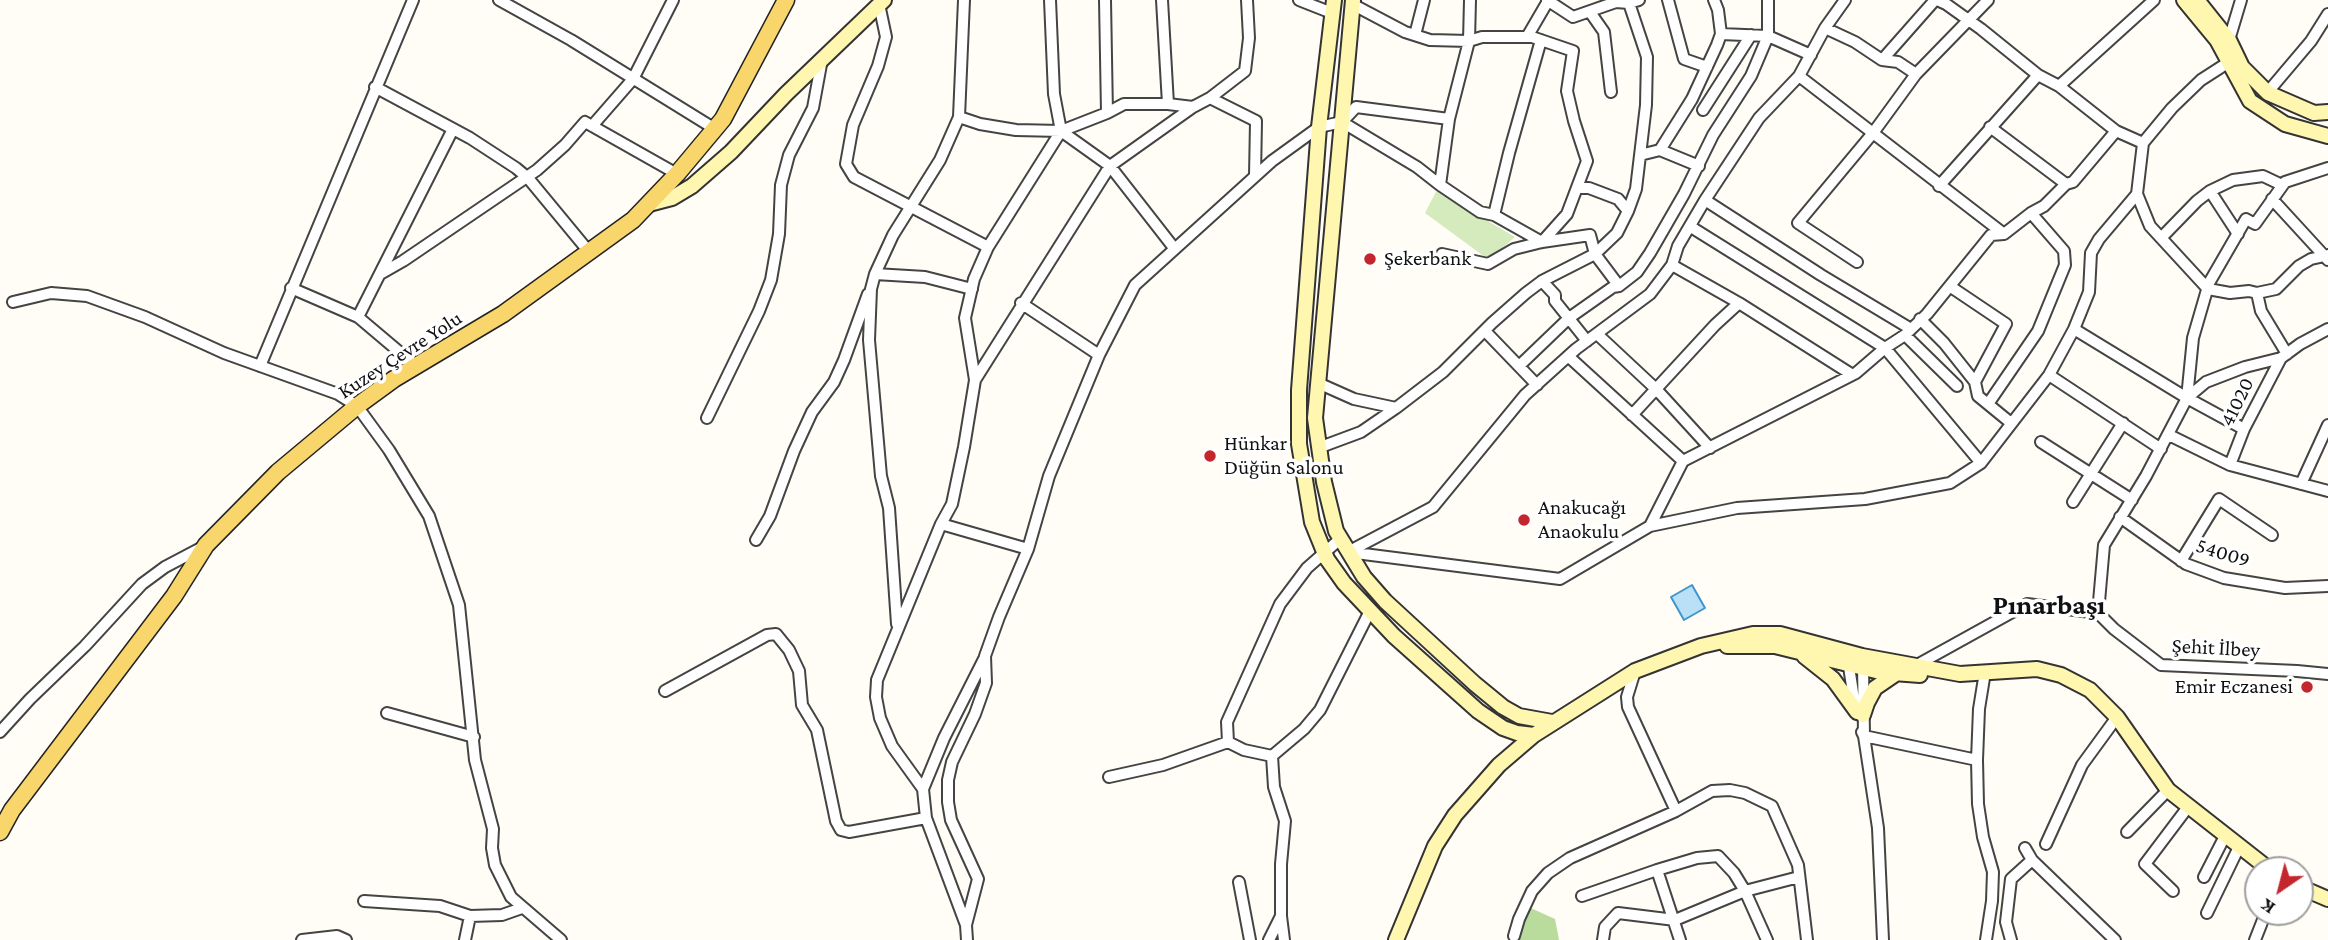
<!DOCTYPE html>
<html>
<head>
<meta charset="utf-8">
<style>
	body { margin:0 }
	#map { position:relative; width:2328px; height:940px; overflow:hidden; background:#fffdf5; font-family:"Crimson Pro",serif }
	canvas { display:block }
	.north { position:absolute; left:2244px; top:856px; width:70px; height:70px; box-sizing:border-box; background:#fff; border:2px solid #a0a0a0; border-radius:50%; rotate:215deg; font-size:19px; font-weight:700; line-height:28px; text-align:center; color:#111 }
	.north::after { content:''; display:block; margin:auto; width:24px; height:32px; background:#c4262e; clip-path:polygon(50% 0,100% 100%,50% 72%,0 100%) }
</style>
</head>
<body>
<div id="map">
<canvas width="2328" height="940"></canvas>
<div class="north">K</div>
</div>
<script>
const context = document.querySelector('canvas').getContext('2d');
context.lineJoin = 'round';
function paint(path, color) { context.fillStyle = color; context.fill(path, 'evenodd'); }
const toPath = rows => new Path2D(rows.map(r => 'M' + r).join(''));
function strokePath(path, color, width, dash) { context.strokeStyle = color; context.lineWidth = width; context.lineCap = dash ? 'butt' : 'round'; context.setLineDash(dash || []); context.stroke(path); }
function label(font, color, halo, rows, align = 'center') {
  context.font = font + ' "Crimson Pro",serif'; context.lineWidth = 7; context.setLineDash([]); context.textBaseline = 'middle'; context.strokeStyle = halo; context.fillStyle = color; for (const [text, x, y, turn = 0] of rows) {
    context.save(); context.translate(x, y); context.rotate((+turn || 0) * Math.PI / 180); context.textAlign = isNaN(turn) ? turn : align; if (halo) context.strokeText(text, 0, 0); context.fillText(text, 0, 0); context.restore();
  }
}
const green = toPath([
	[1438,188,1493,224,1515,237,1489,260,1425,213]
]);
const forest = toPath([
	[1524,905,1555,919,1559,940,1516,940]
]);
const water = toPath([
	[1692,585,1705,608,1684,620,1671,597,1692,585]
]);
const street = toPath([
	[499,0,571,40,715,129],
	[1105,0,1107,113],
	[1162,0,1168,104],
	[1299,0,1332,13],
	[1547,0,1573,17,1616,2,1629,3,1639,0],
	[1668,0,1684,59,1707,67],
	[1937,0,1946,4,1981,29,2038,75,2059,86,2116,131,2143,143],
	[879,4,886,37,878,66,853,125,846,164,854,177,988,247],
	[1590,12,1604,32,1611,92],
	[1825,28,1855,42,1882,60,1898,62,1916,74],
	[1721,34,1768,36,1811,55],
	[1415,35,1424,0],
	[1527,37,1548,1],
	[2229,40,2241,0],
	[1882,60,1935,0],
	[2229,62,2201,80,2172,108,2143,143,2137,194,2150,226,2208,289,2230,293,2249,291,2257,293,2276,289,2299,266,2311,259,2328,255],
	[1799,76,2004,234],
	[2059,86,2154,0],
	[375,87,470,138,516,168,528,178,590,253],
	[2267,93,2311,41,2328,14],
	[1210,98,1256,121,1255,176],
	[1703,110,1751,35],
	[959,117,980,124,1016,130,1061,131,1107,113,1124,104,1168,104,1193,107],
	[1342,122,1417,167,1440,185,1480,212,1494,215,1542,242,1567,214,1587,161,1574,121,1567,91,1573,51,1532,37,1482,37,1469,41,1430,40,1405,32,1352,4],
	[592,126,633,79,673,0],
	[1990,127,2066,184],
	[1061,131,1110,166,1174,248],
	[1660,150,1692,99,1717,45,1721,34,1718,10,1714,0],
	[1640,155,1660,150,1699,166],
	[1440,185,1449,119,1469,41,1470,0],
	[1939,186,2038,75],
	[1577,188,1589,188,1618,199,1628,211],
	[2210,191,2238,234],
	[2272,199,2328,260],
	[1705,200,1821,275,1911,329],
	[1494,215,1509,153,1541,40],
	[1691,227,1885,348,1981,463],
	[2161,238,2197,201,2210,191,2233,180,2263,176,2282,185],
	[1442,254,1488,264,1514,249,1542,242,1590,235,1595,254,1619,286],
	[1857,262,1798,223,1873,133,1916,74,1988,0],
	[1672,265,1739,303,1851,374],
	[382,273,403,261,537,170,565,145,585,122,677,174],
	[875,274,925,277,972,289],
	[1542,281,1555,295,1555,301,1587,341],
	[1951,287,2006,324,1975,382],
	[291,288,358,317,416,366],
	[2257,293,2261,311,2287,354],
	[13,302,51,293,87,296,145,317,224,353,338,394,357,406,389,450,429,516,459,605,475,760,493,829,492,848,495,865,511,897,561,940],
	[1021,303,1099,355],
	[358,317,453,129],
	[1920,319,1944,343,1975,382,1978,396,2011,423],
	[2074,329,2187,398,2244,429],
	[1485,331,1537,385],
	[1597,334,1657,390,1710,448],
	[1905,335,1957,386],
	[1568,356,1683,461],
	[260,366,413,0],
	[1519,366,1569,318,1613,287,1619,286,1637,272,1650,253,1684,194,1713,135,1751,76,1768,36,1768,0],
	[2049,375,2161,449],
	[975,380,965,318,974,279,988,247,1061,131,1054,94,1050,0],
	[1318,383,1354,399,1396,408,1443,372,1492,323,1526,293,1542,281,1595,254,1617,233,1628,211,1636,189,1646,105,1647,57,1629,3],
	[2187,398,2206,382,2245,367,2281,358,2300,344,2328,329],
	[1988,404,2038,331,2065,265,2064,251,2031,213],
	[1632,415,1715,325,1739,303],
	[707,418,759,311,771,280,779,234,781,185,789,155,813,108,822,59],
	[2169,435,2230,465,2328,491],
	[2041,442,2132,500],
	[1318,448,1361,432,1396,408],
	[2230,465,2244,429,2281,358],
	[2301,484,2328,425],
	[2073,502,2123,423],
	[2120,517,2186,564,2224,578,2285,588,2328,586],
	[941,524,1028,549],
	[1650,526,1683,461,1856,373,1885,348,1905,335,1927,314,1991,235,2004,234,2031,213,2044,206,2066,184,2073,182,2116,131],
	[756,540,770,516,794,451,812,412,834,382,844,360,868,294],
	[1348,552,1560,579,1650,526,1737,508,1865,499,1950,483,1981,463,2049,375,2074,329,2089,292,2091,253,2099,239,2137,194],
	[1348,552,1433,507,1525,395,1576,349,1650,294,1672,265,1678,246,1705,200,1759,118,1799,76,1825,28,1845,0],
	[2181,561,2219,499,2272,535],
	[2098,613,2104,545,2146,476,2187,398,2193,338,2209,283,2246,219,2255,224,2285,182,2328,168],
	[897,624,889,508,881,476,869,340,871,289,875,274,893,235,940,160,959,117,964,0],
	[1848,660,1855,706],
	[1863,663,1864,736,1878,828,1883,940],
	[1915,666,2027,604,2098,613,2114,629,2161,665,2297,671,2328,674],
	[1635,671,1627,697,1628,707,1676,811],
	[1985,672,1979,709,1977,760,1978,804,1983,837,1993,872,1992,901,1986,940],
	[665,691,767,635,776,634,789,650,799,671,802,705,817,730,836,821,841,830,849,832,926,818],
	[387,713,474,737],
	[0,732,30,699,85,646,142,584,165,567,203,547],
	[1862,732,1864,736,1977,760],
	[1228,742,1227,722,1280,604,1307,568,1340,539],
	[1109,777,1163,765,1228,742,1244,750,1272,756],
	[923,789,892,746,880,718,876,697,877,680,941,524,952,504,964,447,975,380,1110,166,1193,107,1210,98,1245,71,1249,38,1247,0],
	[2127,832,2168,790],
	[2046,844,2082,765,2117,717],
	[2032,860,2115,940],
	[1657,870,1680,940],
	[2204,877,2225,836],
	[1239,882,1250,940],
	[2173,891,2145,864,2188,807],
	[1582,896,1657,870,1697,858,1718,856,1734,873,1745,891,1767,940],
	[364,901,440,906,470,916],
	[2207,913,2239,847],
	[966,925,926,818,923,789,944,738,984,659],
	[1514,936,1519,919,1532,891,1548,873,1570,858,1676,811,1712,791,1730,790,1745,793,1772,806,1798,865,1807,940],
	[302,940,337,936,346,940],
	[465,940,470,916,502,915,522,908],
	[967,940,966,925,978,879,951,820,948,802,948,780,952,762,975,714,986,683,985,656,999,617,1028,549,1049,476,1099,355,1135,285,1272,161,1319,127,1342,122,1356,107,1449,119],
	[1269,940,1281,916],
	[1284,940,1281,916,1281,864,1285,821,1274,787,1272,756,1304,729,1320,710,1370,611],
	[1603,940,1605,927,1618,913,1675,920,1745,891,1799,877],
	[2011,940,2006,922,2011,879,2032,860,2025,848],
	[2255,940,2266,912]
]);
const secondary = toPath([
	[1334,0,1319,127,1299,390,1299,444,1312,522,1327,559,1344,583,1394,636,1478,711,1503,728,1517,733,1534,735],
	[1353,0,1315,418,1324,482,1336,531,1364,577,1385,601,1475,684,1503,707,1519,716,1552,722],
	[2184,0,2217,40,2250,101,2285,124,2328,136],
	[2197,0,2229,40,2242,67,2268,93,2314,113,2328,112],
	[649,204,672,198,692,186,731,152,786,94,884,0],
	[1727,646,1775,646,1880,672,1920,675],
	[1804,656,1833,679,1857,712],
	[1863,715,1867,703,1875,688,1897,673],
	[2300,887,2328,899],
	[1396,940,1435,846,1455,815,1499,765,1534,735,1635,671,1701,646,1753,634,1780,634,1862,656,1960,674,2037,669,2061,675,2090,690,2117,717,2168,790,2270,870]
]);
const primary = toPath([
	[0,832,12,810,174,596,206,545,278,472,357,406,394,379,503,314,633,220,677,174,723,119,786,0]
]);
const markers = [
	[1370,259,7,"#c4262e"],
	[1210,456,7,"#c4262e"],
	[1524,520,7,"#c4262e"],
	[2307,687,7,"#c4262e"]
];
const poiNames = [
	["Şekerbank",1384,259],
	["Hünkar",1224,444],
	["Düğün Salonu",1224,468],
	["Anakucağı",1538,508],
	["Anaokulu",1538,532],
	["Emir Eczanesi",2293,687,"right"]
];
const streetNames = [
	["Kuzey Çevre Yolu",400,355,-33],
	["41020",2237,402,-64],
	["54009",2223,553,17],
	["Şehit İlbey",2216,648,3]
];
const districtNames = [
	["Pınarbaşı",2049,605]
];
paint(green, '#d5ebbd');
paint(forest, '#b9dc9c');
paint(water, '#b9e0f7');
strokePath(water, '#3f96cf', 2);
strokePath(street, '#444', 14);
strokePath(secondary, '#333', 18);
strokePath(primary, '#222', 19);
strokePath(street, '#fff', 10);
strokePath(secondary, '#fff6b0', 14);
strokePath(primary, '#f9d66b', 16);
for (const [x, y, r, color] of markers) { const dot = new Path2D(); dot.arc(x, y, r, 0, 2 * Math.PI); context.fillStyle = color; context.fill(dot); strokePath(dot, '#fff', 2.5); }
label('21px', '#111', '#fff', poiNames, 'left');
label('21px', '#111', '#fff', streetNames);
label('bold 28px', '#111', '#fff', districtNames);
</script>
</body>
</html>
